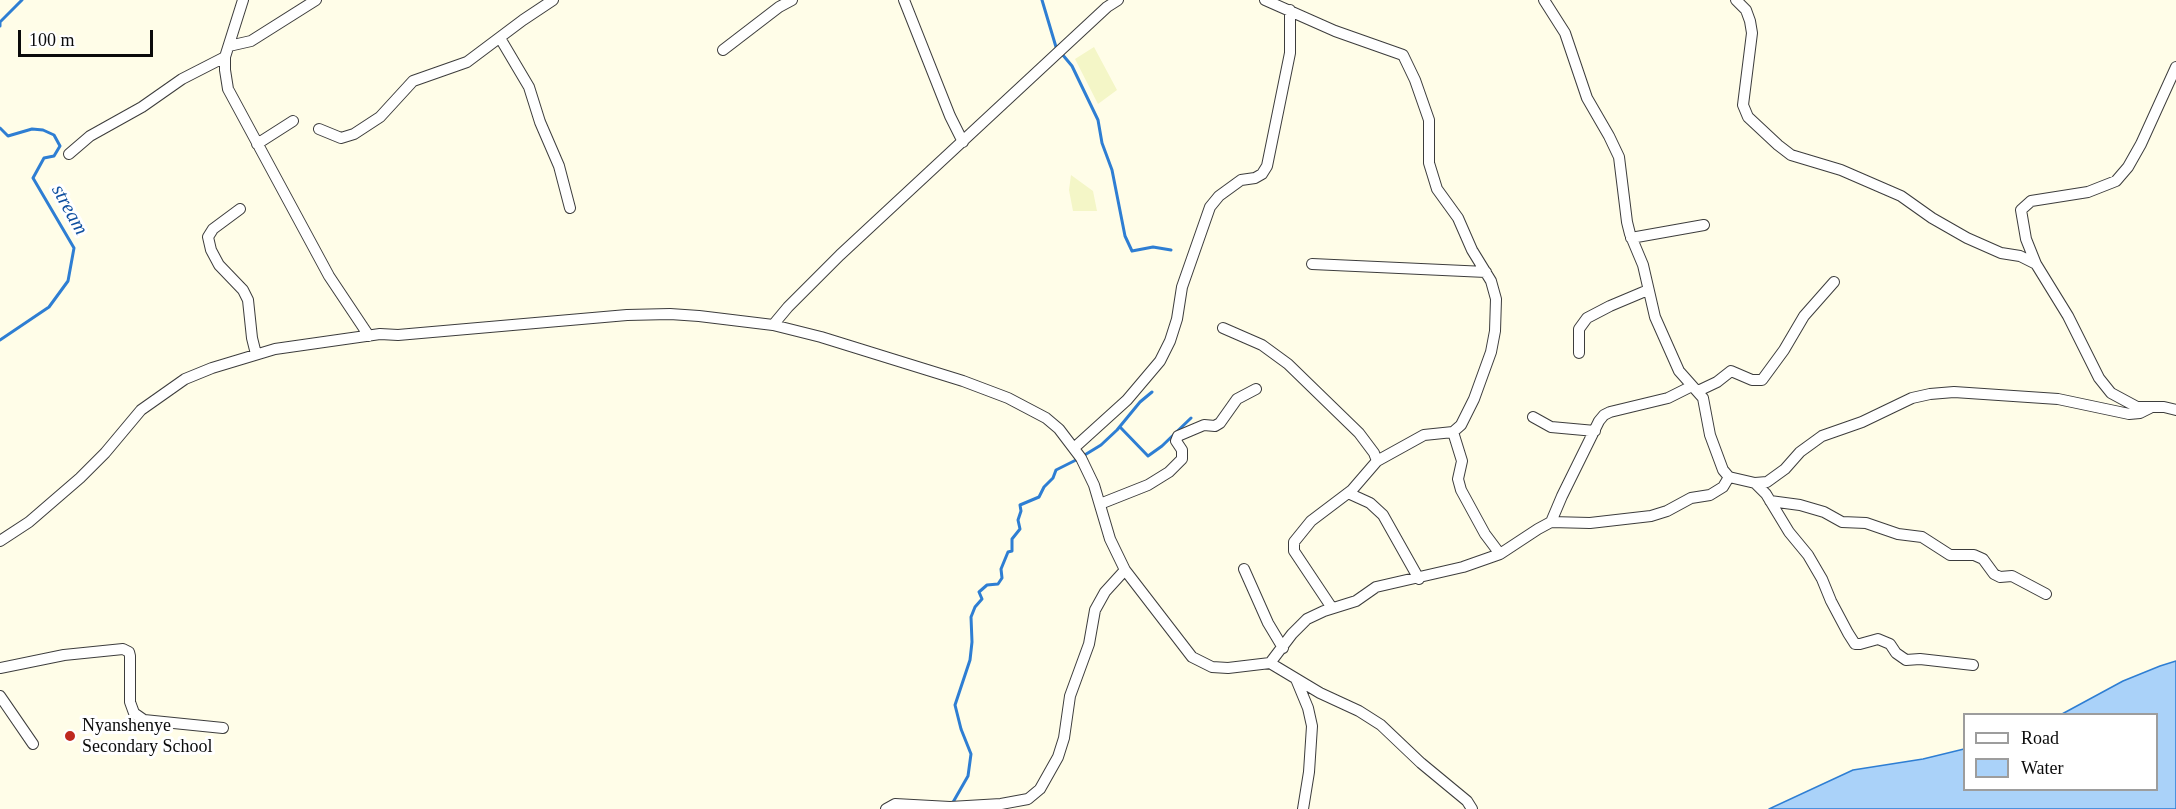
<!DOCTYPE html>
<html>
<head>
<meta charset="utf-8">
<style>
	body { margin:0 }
	#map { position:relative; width:2176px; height:809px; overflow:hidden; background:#fffde8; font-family:Georgia,serif }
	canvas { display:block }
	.legend { position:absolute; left:1963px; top:713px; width:195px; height:78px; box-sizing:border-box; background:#fff; border:2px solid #9d9d9d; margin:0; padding:8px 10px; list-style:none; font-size:18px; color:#0a0a0a }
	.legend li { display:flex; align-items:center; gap:12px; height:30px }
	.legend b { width:30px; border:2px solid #9d9d9d }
	.scale { position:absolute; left:18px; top:30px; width:135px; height:27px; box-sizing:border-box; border:3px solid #0a0a0a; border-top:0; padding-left:8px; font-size:18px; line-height:21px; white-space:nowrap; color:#0a0a0a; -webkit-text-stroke:4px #fff; paint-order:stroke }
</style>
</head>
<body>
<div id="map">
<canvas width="2176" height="809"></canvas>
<ul class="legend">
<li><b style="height:8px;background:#fff"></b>Road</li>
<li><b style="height:16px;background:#aad2f9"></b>Water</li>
</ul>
<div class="scale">100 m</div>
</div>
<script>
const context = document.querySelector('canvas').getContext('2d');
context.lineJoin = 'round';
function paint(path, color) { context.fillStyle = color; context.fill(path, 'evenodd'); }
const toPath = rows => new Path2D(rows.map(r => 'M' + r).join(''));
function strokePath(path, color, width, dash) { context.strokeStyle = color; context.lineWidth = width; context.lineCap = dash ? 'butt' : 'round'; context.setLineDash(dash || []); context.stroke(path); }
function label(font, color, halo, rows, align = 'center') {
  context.font = font + ' Georgia,serif'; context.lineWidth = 6; context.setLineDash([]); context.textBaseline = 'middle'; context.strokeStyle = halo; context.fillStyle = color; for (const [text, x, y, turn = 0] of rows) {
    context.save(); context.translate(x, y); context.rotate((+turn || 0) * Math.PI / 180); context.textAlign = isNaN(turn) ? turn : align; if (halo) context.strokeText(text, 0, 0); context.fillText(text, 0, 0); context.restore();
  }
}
const farmland = toPath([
	[1094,47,1117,90,1098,104,1075,59],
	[1071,175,1093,191,1097,211,1073,211,1069,190]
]);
const water = toPath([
	[2176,661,2176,809,1769,809,1853,770,1923,759,1964,749,1964,790,2156,790,2156,714,2062,714,2123,681,2160,666,2176,661]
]);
const stream = toPath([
	[1042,0,1056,47,1058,49],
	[0,26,0,22,22,0],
	[1062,54,1072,66,1098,120,1102,143,1112,170,1125,236,1132,251,1153,247,1171,250],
	[0,128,8,136,32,129,43,130,54,135,60,146,54,156,44,158,33,178,74,248,68,281,49,307,0,340],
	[1120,427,1148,456,1162,446,1191,418],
	[1083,456,1101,445,1117,430,1140,402,1152,392],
	[952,804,968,776,971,754,961,729,955,705,970,660,972,642,971,617,975,607,982,599,979,592,987,585,998,584,1002,578,1001,569,1008,552,1012,551,1012,539,1020,529,1018,520,1021,511,1020,505,1039,497,1044,487,1053,478,1056,470,1078,459]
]);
const minor = toPath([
	[243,0,225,57,225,70,228,89,329,276,369,336],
	[904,0,950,116,963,142],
	[1265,0,1335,31,1403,55,1415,80,1429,120,1429,163,1437,189,1458,218,1472,250,1491,281,1496,299,1495,331,1491,352,1474,399,1461,425,1453,432,1424,435,1377,461,1352,490,1311,521,1294,542,1294,551,1332,608],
	[1544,0,1565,33,1587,98,1609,136,1619,157,1627,222,1630,234,1643,265,1655,317,1679,371,1703,398,1710,435,1723,470,1729,477],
	[1736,0,1746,10,1750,21,1752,33,1743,105,1748,117,1778,145,1791,155,1841,170,1901,196,1932,218,1967,238,2001,253,2020,256,2036,264],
	[500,38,529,87,540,122,559,166,570,208],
	[229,46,251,41,316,0],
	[723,50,779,7,792,0],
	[2176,67,2141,144,2128,167,2116,181,2088,192,2031,201,2021,210,2026,239,2036,264,2068,316,2099,378,2111,393,2137,407,2164,407,2176,410],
	[319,129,341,138,354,134,380,117,413,81,467,62,523,20,553,0],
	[257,144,293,121],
	[69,154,90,136,142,107,182,79,225,57],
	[240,209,213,229,208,237,211,250,219,265,243,290,248,300,252,338,256,354],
	[1631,238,1704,225],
	[1312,264,1486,272],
	[773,325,788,307,840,255,1107,7,1118,0],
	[1223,328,1262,345,1288,364,1359,433,1374,453,1377,461],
	[1579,353,1579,329,1587,318,1610,306,1648,290],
	[1698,391,1717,382,1731,371,1752,380,1762,380,1784,350,1804,316,1834,282],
	[1533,417,1551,427,1595,431],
	[1453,432,1462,461,1458,479,1461,490,1485,534,1500,554],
	[1074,448,1127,400,1160,361,1170,341,1177,319,1182,287,1210,207,1219,196,1241,180,1255,178,1262,174,1267,166,1290,53,1290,10],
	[1755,483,1766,494,1789,532,1808,555,1822,579,1831,601,1848,633,1855,644,1860,644,1878,639,1890,644,1896,653,1906,660,1920,659,1973,665],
	[1348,493,1370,503,1383,515,1419,579],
	[1770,501,1800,505,1824,512,1842,522,1866,523,1898,534,1922,537,1950,555,1974,555,1983,559,1994,574,2000,577,2012,576,2046,594],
	[1100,504,1148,485,1169,472,1182,459,1182,450,1176,441,1178,436,1204,425,1215,426,1220,423,1237,399,1256,389],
	[1551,522,1562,496,1599,421,1604,415,1610,412,1668,398,1692,386],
	[0,541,29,522,80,478,105,453,141,410,185,379,212,368,275,349,380,334,398,335,627,315,670,314,699,316,773,325,821,337,963,381,1008,398,1046,418,1059,429,1081,458,1094,485,1110,539,1125,570,1192,657,1212,667,1228,668,1270,663,1292,634,1307,619,1324,611,1356,601,1376,587,1463,567,1500,554,1538,529,1551,522,1590,523,1651,516,1667,511,1691,498,1710,495,1723,487,1729,477,1755,483,1767,482,1785,469,1800,452,1822,436,1862,422,1912,398,1930,394,1954,392,2058,399,2129,414,2140,413,2150,408],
	[1244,569,1268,623,1283,648],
	[1270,663,1320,693,1359,711,1381,725,1421,763,1467,801,1472,809],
	[0,668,64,655,123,649,129,652,130,656,130,702,134,713,144,720,223,728],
	[1296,679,1308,708,1312,726,1309,772,1303,809],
	[0,696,33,744],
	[886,809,895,804,950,807,1001,804,1028,799,1040,789,1058,757,1064,738,1070,696,1089,644,1095,610,1105,592,1125,570]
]);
const markers = [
	[70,736,6,"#bf291d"]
];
const poiNames = [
	["Nyanshenye",82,726],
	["Secondary School",82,747]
];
const waterNames = [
	["stream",69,210,61]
];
paint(farmland, '#f4f6c7');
paint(water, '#aad2f9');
strokePath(water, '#2e7ed3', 1.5);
strokePath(stream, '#2e7ed3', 3);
strokePath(minor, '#3d3d3d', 12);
strokePath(minor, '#fff', 10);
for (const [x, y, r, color] of markers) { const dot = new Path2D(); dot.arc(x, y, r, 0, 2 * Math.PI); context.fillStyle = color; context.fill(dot); strokePath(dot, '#fff', 2); }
label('18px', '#0a0a0a', '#fff', poiNames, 'left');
label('italic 20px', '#1050a0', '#fff', waterNames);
</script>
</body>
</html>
